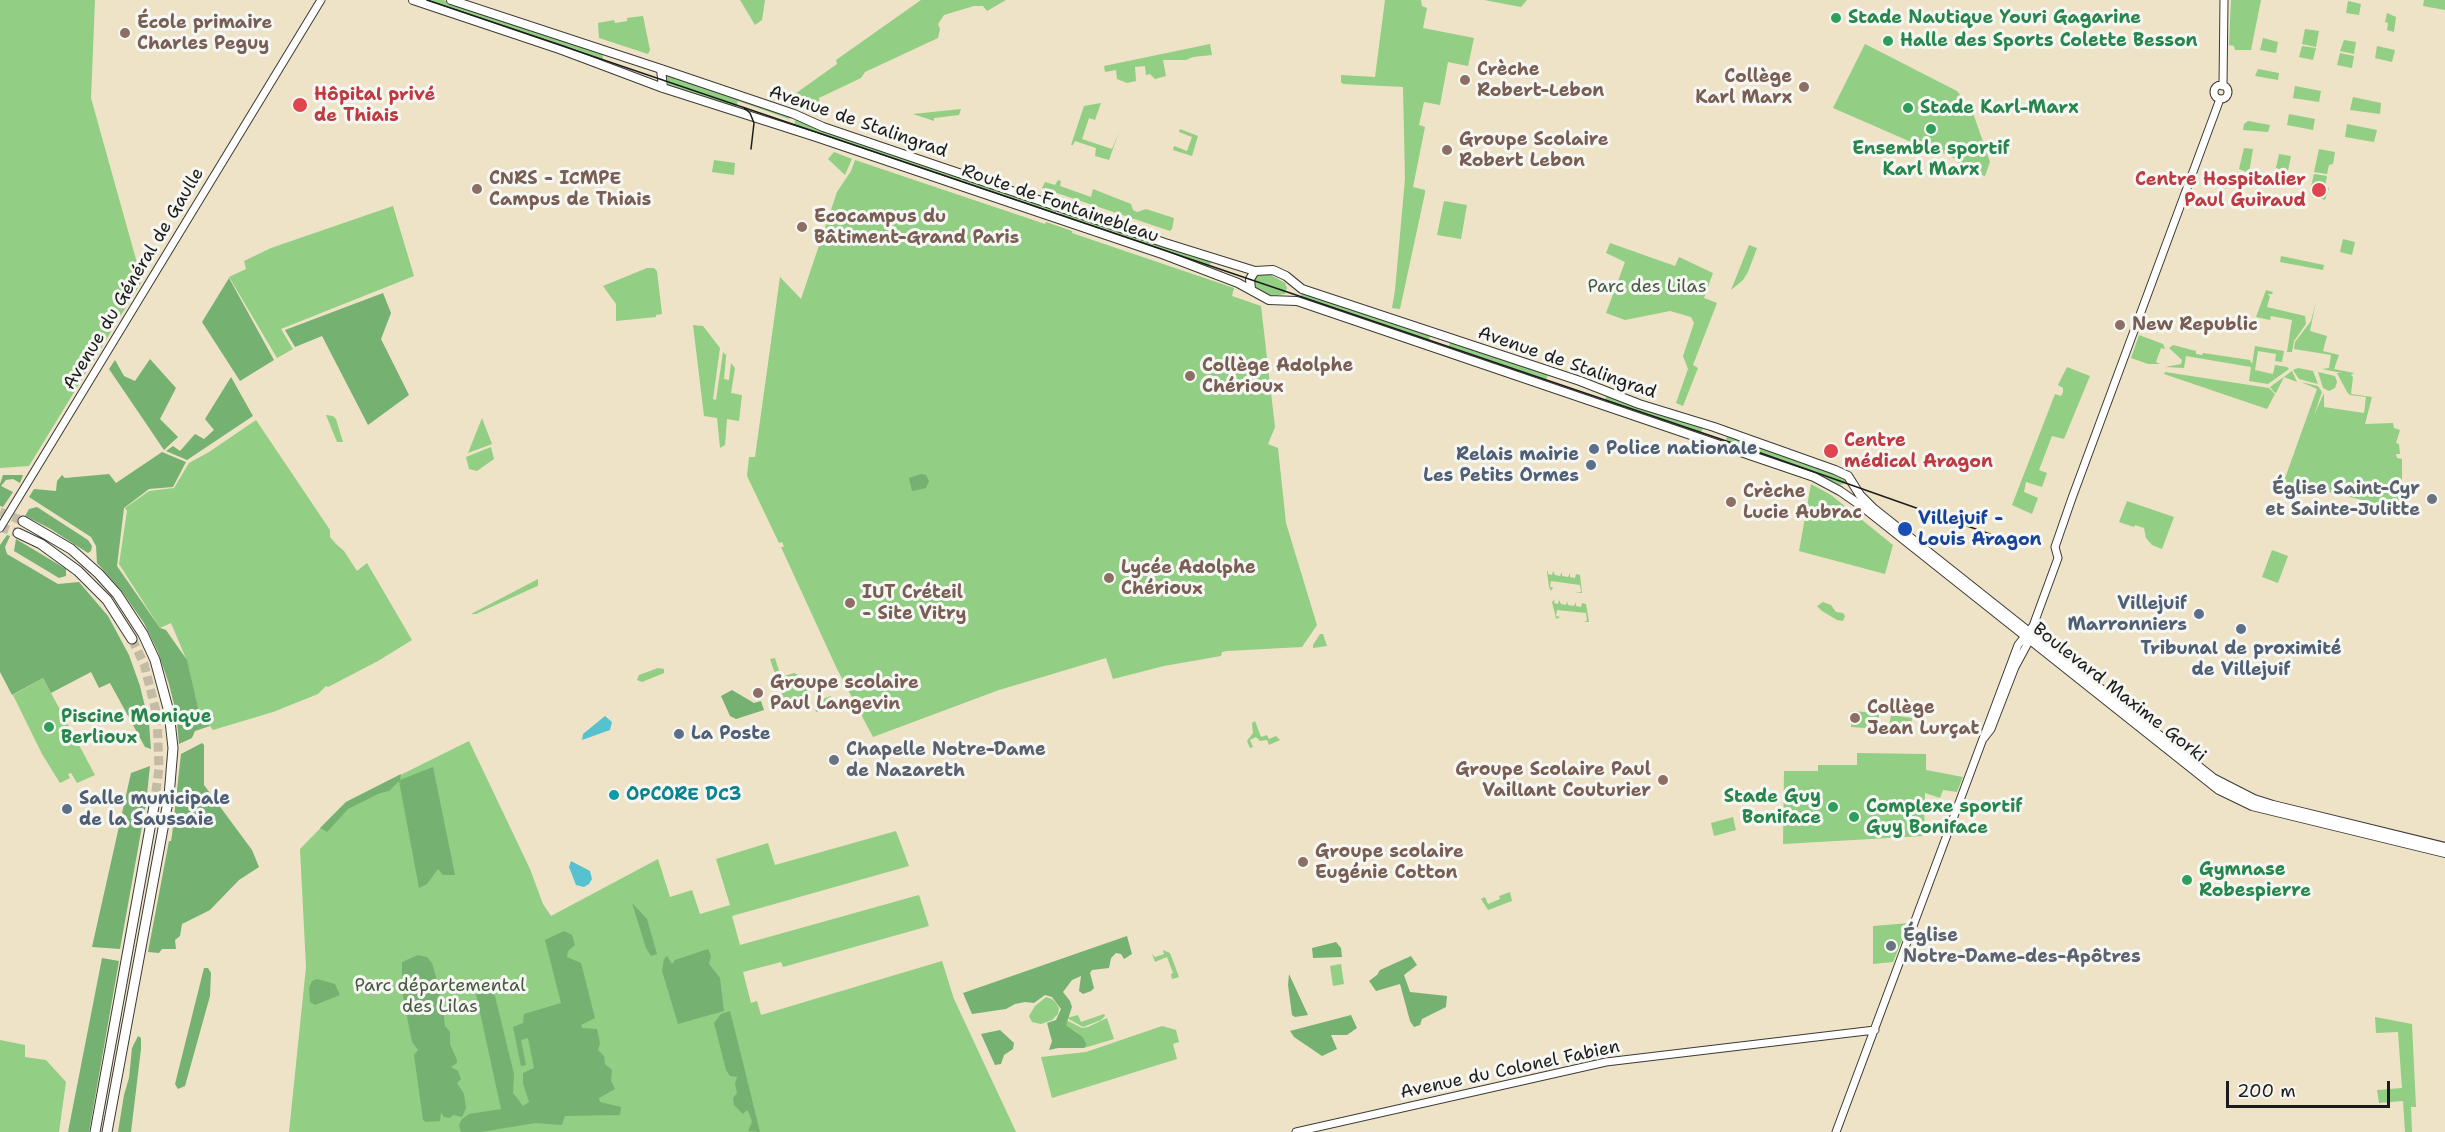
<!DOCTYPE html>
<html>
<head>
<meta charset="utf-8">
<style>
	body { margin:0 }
	#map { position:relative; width:2445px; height:1132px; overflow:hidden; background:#eee3c6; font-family:"Shantell Sans",sans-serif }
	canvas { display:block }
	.scale { position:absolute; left:2226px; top:1081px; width:164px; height:27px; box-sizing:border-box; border:3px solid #1c1c1c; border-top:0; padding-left:8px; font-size:18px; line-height:21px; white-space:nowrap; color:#1c1c1c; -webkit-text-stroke:4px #f6f6f2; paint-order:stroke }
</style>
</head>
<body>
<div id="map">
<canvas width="2445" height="1132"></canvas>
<div class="scale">200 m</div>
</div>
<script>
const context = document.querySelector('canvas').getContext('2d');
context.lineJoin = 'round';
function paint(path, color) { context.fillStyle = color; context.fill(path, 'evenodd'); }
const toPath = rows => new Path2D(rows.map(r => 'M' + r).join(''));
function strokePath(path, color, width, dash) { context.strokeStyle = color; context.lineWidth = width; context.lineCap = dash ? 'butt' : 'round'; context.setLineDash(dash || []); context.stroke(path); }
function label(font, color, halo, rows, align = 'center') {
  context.font = font + ' "Shantell Sans",sans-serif'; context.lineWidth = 6; context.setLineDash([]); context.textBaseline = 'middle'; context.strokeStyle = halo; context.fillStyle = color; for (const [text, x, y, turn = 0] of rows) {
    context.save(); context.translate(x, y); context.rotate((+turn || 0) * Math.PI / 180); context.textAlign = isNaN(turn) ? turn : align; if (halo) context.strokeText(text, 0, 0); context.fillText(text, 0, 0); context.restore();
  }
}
const green = toPath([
	[0,0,95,0,91,98,142,281,29,466,0,468],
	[421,0,443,0,602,52,604,64],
	[740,0,765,0,762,20,755,25],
	[921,0,1006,0,987,11,983,6,974,6,944,15,938,24,940,29,938,38,865,72,861,78,819,98,821,113,785,101,837,64,836,60],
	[1385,0,1421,0,1422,6,1427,8,1423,28,1474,38,1468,66,1448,62,1440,105,1424,102,1419,125,1425,127,1413,187,1425,190,1425,193,1400,309,1392,308,1395,290,1405,179,1403,87,1343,84,1341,82,1341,75,1375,77],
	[1484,0,1527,0,1521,7],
	[2231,0,2261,0,2251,50,2235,50,2234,46,2229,45],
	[2424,0,2445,0,2445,10,2423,6],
	[2348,1,2361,4,2359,15,2346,13],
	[2387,13,2396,17,2394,32,2387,30,2388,23,2385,22],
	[643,16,650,50,648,54,599,38,598,23,614,20,615,23,627,21,627,18],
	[2305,29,2319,31,2316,47,2302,44],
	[2263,38,2278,42,2276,53,2260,50],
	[2344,40,2356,42,2354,54,2340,51],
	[1210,44,1212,55,1193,57,1186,60,1163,60,1166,76,1155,79,1150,74,1146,75,1145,66,1135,67,1136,81,1127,83,1117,79,1116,70,1105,72,1104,66],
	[1865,44,1957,91,1972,110,1990,162,1985,176,1958,167,1958,160,1936,150,1934,152,1833,108],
	[2302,46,2316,48,2313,60,2299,57],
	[2377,46,2395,50,2392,62,2375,58],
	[2340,53,2354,56,2352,68,2337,65],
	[2258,69,2279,73,2278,80,2255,76],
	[666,74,791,116,789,119,738,101,736,107,746,111,668,86],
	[2295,86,2321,91,2319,102,2293,98],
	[2353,97,2381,103,2380,114,2350,110],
	[1101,103,1095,120,1089,118,1082,139,1112,149,1119,132,1109,160,1095,156,1096,148,1075,141,1073,145,1071,145,1084,106],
	[961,109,959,115,934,118,934,121,913,114],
	[2289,114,2315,119,2313,130,2287,125],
	[796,118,1057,209,1055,216,793,129],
	[2248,121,2270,125,2268,132,2243,130,2244,124],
	[2347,124,2377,130,2374,142,2345,137],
	[1180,129,1198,136,1192,156,1173,150,1174,146,1187,151,1192,137,1179,132],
	[2244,148,2253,149,2249,173,2239,169],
	[2319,149,2335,152,2333,164,2329,165,2327,174,2314,172],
	[834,152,852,159,845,175,828,159],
	[2279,154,2291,156,2286,180,2281,179,2278,175,2279,169,2276,168],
	[714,160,735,163,734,175,712,172],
	[855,160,1045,224,1046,222,1072,231,1072,233,1234,288,1232,296,1261,306,1275,427,1268,444,1278,448,1286,523,1317,625,1302,647,1227,651,1222,652,1221,656,1164,666,1113,679,1106,658,999,690,873,737,837,669,781,547,784,547,782,542,779,543,747,476,749,457,755,457,780,277,801,299,837,192,851,171],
	[2314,174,2327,176,2325,186,2329,188,2325,200,2313,196,2310,191],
	[1058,180,1061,181,1060,186,1091,197,1093,189,1131,204,1133,210,1137,212,1146,209,1174,218,1172,229,1170,231,1042,188,1045,182,1055,185],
	[1444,201,1467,205,1461,239,1437,235],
	[393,206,414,276,281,329,293,349,277,358,229,277,246,269,244,261,271,248],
	[1061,210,1212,259,1208,270,1059,217],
	[2343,239,2355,242,2352,255,2340,252],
	[1610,243,1675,266,1679,257,1713,273,1704,298,1717,303,1693,365,1698,368,1683,406,1676,403,1688,369,1683,356,1694,323,1691,317,1670,311,1625,320,1606,313,1625,262,1606,253],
	[1749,245,1757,248,1748,272,1743,280,1731,290],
	[2281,256,2324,265,2323,270,2280,262],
	[647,268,654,268,657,271,662,314,656,315,656,317,616,321,616,304,603,286],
	[1269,274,1285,283,1287,288,1285,294,1271,296,1256,288,1253,279,1260,274],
	[2266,290,2273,292,2272,294,2268,294,2270,296,2267,307,2305,316,2306,324,2294,341,2292,352,2287,352,2292,320,2271,316,2270,320,2256,317],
	[1302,292,1431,334,1428,342,1300,299],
	[2316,301,2310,331,2327,336,2323,351,2339,355,2334,369,2354,373,2351,375,2353,377,2351,394,2372,397,2365,424,2393,423,2394,428,2400,430,2396,443,2399,444,2400,454,2396,454,2397,458,2402,459,2402,492,2409,493,2409,499,2405,499,2405,509,2400,509,2397,515,2362,505,2362,500,2284,481,2317,389,2301,382,2318,386,2322,392,2314,415,2324,393,2324,407,2364,413,2366,397,2350,395,2347,392,2337,373,2342,373,2322,369,2329,368,2331,355,2294,349,2295,342,2311,321],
	[693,325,703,326,720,348,713,399,716,400,723,352,726,355,727,347,724,379,729,380,731,363,735,368,731,393,742,395,739,421,727,419,725,445,720,448,717,418,704,416],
	[2139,335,2163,344,2165,349,2161,348,2156,362,2160,364,2148,364,2131,358],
	[1450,342,1548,375,1545,383,1448,349],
	[2173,345,2196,351,2196,354,2202,355,2203,353,2250,360,2252,364,2255,346,2284,351,2282,362,2275,361,2276,354,2258,351,2255,370,2273,374,2275,365,2287,367,2289,369,2268,384,2249,381,2251,367,2186,356,2184,368,2165,367,2181,364,2182,360,2169,348],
	[2067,367,2090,376,2064,439,2052,436,2039,470,2047,473,2042,487,2026,482,2024,492,2038,498,2032,514,2012,505,2055,394,2061,396,2063,392,2063,388,2058,385],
	[2298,368,2313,371,2318,384,2299,379,2293,370],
	[2292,371,2297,382,2284,377,2276,393,2274,392,2270,387],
	[2165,372,2269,388,2275,394,2267,409,2164,374],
	[2318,372,2335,376,2337,382,2335,388,2329,391,2323,388],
	[1607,393,1633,405,1703,428,1700,435,1604,404],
	[326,415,333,416,336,419,343,442,337,442],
	[482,418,492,444,468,453],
	[256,420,330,530,330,537,336,544,344,551,357,571,367,563,412,640,378,661,328,687,326,686,318,694,273,712,213,730,199,711,187,661,171,623,160,628,119,564,127,511,125,508,149,491,174,488,189,463,209,452],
	[1727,436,1842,476,1848,482,1840,485,1815,474,1725,443],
	[491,447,494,459,477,471,469,469,466,457],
	[1811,484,1831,495,1893,545,1885,574,1799,551],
	[2127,501,2174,517,2162,549,2152,545,2146,538,2144,528,2135,525,2134,527,2119,522],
	[2272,550,2288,556,2278,583,2262,577],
	[1548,570,1548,574,1552,575,1553,571,1555,575,1560,576,1562,572,1562,576,1568,577,1570,573,1570,577,1575,578,1576,574,1580,575,1582,593,1575,593,1581,592,1580,585,1551,581,1550,587,1553,587,1551,591,1549,587,1547,572],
	[538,579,538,586,535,587,476,614,471,614],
	[1555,599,1554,603,1558,604,1559,600,1561,604,1566,605,1567,601,1568,605,1574,606,1576,602,1576,606,1581,607,1582,603,1586,604,1589,622,1583,622,1587,621,1586,613,1557,610,1556,616,1560,617,1557,619,1556,618,1552,602],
	[1823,602,1831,605,1836,612,1843,613,1845,616,1843,621,1837,620,1822,611,1817,606],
	[1320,634,1323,634,1327,646,1313,648,1313,645],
	[775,658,781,677,794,673,801,676,809,695,785,703,770,659],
	[658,668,664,669,664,673,642,682,637,680,639,675],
	[43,678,95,775,77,783,71,773,68,774,70,778,60,783,42,754,13,695],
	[831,696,835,707,816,712,814,702],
	[1852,711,1879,713,1879,729,1851,727],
	[1891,715,1912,718,1911,729,1889,727],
	[1255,721,1261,737,1267,735,1269,739,1276,736,1280,740,1269,745,1267,740,1260,741,1256,737,1250,740,1253,747,1250,748,1247,741,1253,733,1252,723],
	[469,741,530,869,543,904,551,916,658,859,670,897,692,890,700,914,730,905,716,859,768,843,775,865,896,831,909,866,732,916,740,945,919,895,929,926,783,967,781,962,743,972,751,1003,757,1001,761,1015,942,961,954,999,1016,1132,289,1132,306,967,300,849,346,802],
	[1857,753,1926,754,1926,770,1963,777,1957,792,1943,790,1940,798,1925,793,1924,836,1783,844,1784,771,1818,771,1818,765,1857,765],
	[1733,817,1736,830,1714,836,1711,823],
	[1510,892,1512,901,1488,910,1481,899,1485,897,1488,904,1500,899,1499,896],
	[1909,923,1893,962,1873,964,1873,926],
	[1163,950,1170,953,1179,977,1172,979,1171,974,1173,973,1167,957,1155,962,1152,954,1155,957,1164,954],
	[1341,964,1344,984,1333,986,1330,966],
	[1046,997,1052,999,1056,1003,1059,1008,1058,1014,1052,1020,1041,1024,1032,1022,1029,1016,1035,1006],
	[1104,1014,1105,1016,1101,1020,1083,1027,1067,1018,1078,1015,1081,1022],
	[2375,1017,2412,1024,2416,1107,2411,1107,2412,1132,2405,1132,2403,1101,2379,1103,2377,1090,2402,1088,2398,1032,2376,1033],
	[1107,1018,1114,1039,1084,1048,1087,1045,1083,1037,1066,1025,1066,1020,1082,1028,1088,1027],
	[1162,1026,1176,1030,1179,1042,1173,1044,1177,1059,1052,1098,1041,1057,1086,1052],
	[0,1040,25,1045,25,1057,46,1060,66,1082,59,1132,0,1132]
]);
const forest = toPath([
	[229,278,274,360,240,381,202,322],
	[383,293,391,313,381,339,409,395,368,425,322,336,295,347,285,330],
	[150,359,176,388,160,419,178,437,164,450,109,369,115,360,124,376,135,381],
	[231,377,253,416,187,460,166,451,173,446,180,451,195,434,204,439,214,430,205,419],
	[162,452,186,462,173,487,149,489,124,508,117,566,160,628,166,630,187,660,199,711,210,726,195,731,192,738,179,744,176,712,169,684,158,652,144,623,121,590,97,563,96,546,91,537,29,497,34,489,56,491,57,481,62,475,65,478,109,474,116,483],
	[921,474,926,475,929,481,926,488,912,491,909,478],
	[3,475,23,475,20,483,13,479,6,480,1,486,13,492,3,507,0,506,0,484],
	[37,507,88,540,92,546,91,551,88,553,49,528,25,516,29,509],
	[7,535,10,536,5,547,7,554,58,584,79,582,108,616,129,655,140,686,149,723,151,749,145,747,110,683,99,688,91,672,51,693,43,678,12,695,0,672,0,545],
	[16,539,66,569,66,576,59,578,14,551],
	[732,690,754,703,761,701,764,710,736,719,730,716,721,696],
	[202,743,204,745,204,785,252,850,259,867,239,880,210,910,182,924,180,936,175,940,176,949,162,949,159,953,148,952,169,841,171,841,172,835,181,754],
	[150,766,146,804,120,949,92,947,131,773],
	[433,767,455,875,443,875,438,869,427,884,419,888,399,781,389,791,380,793,348,809,327,832,320,828,346,802,401,774,400,780],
	[632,903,647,919,657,954,651,956,646,948],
	[564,931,572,935,575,945,568,951,567,957,581,963,595,1018,581,1025,582,1028,597,1029,600,1043,598,1050,604,1056,605,1064,612,1070,611,1081,615,1089,599,1098,600,1102,621,1107,620,1115,565,1116,562,1125,535,1123,481,1132,461,1132,459,1125,462,1119,469,1114,501,1109,476,994,488,991,495,996,514,1074,513,1093,523,1106,529,1102,523,1083,523,1073,534,1068,528,1038,521,1040,526,1065,521,1066,513,1027,523,1023,524,1014,561,1003,545,940],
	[1127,936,1132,954,1124,959,1121,954,1116,953,1111,958,1109,968,1092,970,1090,973,1094,988,1091,991,1083,994,1079,991,1081,976,1072,980,1063,992,1070,1001,1072,1007,1066,1025,1083,1037,1087,1045,1084,1048,1058,1048,1049,1050,1052,1041,1047,1023,1056,1020,1061,1009,1052,997,1045,995,1034,1003,1025,1002,1015,1004,1006,1009,972,1014,963,993],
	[1336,942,1341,948,1342,957,1313,958,1312,948],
	[708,949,711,956,709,964,720,978,724,1011,678,1024,662,971,664,959,667,956,672,964,675,960],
	[418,955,427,957,432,963,440,991,439,1000,445,1005,443,1010,445,1026,450,1032,450,1044,457,1060,457,1063,451,1067,458,1071,461,1079,457,1083,464,1094,466,1108,462,1117,453,1115,450,1118,444,1117,441,1112,440,1121,426,1122,423,1120,414,1055,418,1050,412,1042,402,991,402,962],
	[1411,956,1417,965,1404,975,1410,992,1447,996,1446,1007,1422,1019,1420,1025,1414,1027,1410,1021,1400,984,1376,991,1369,981,1377,975,1380,970],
	[102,958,119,961,89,1132,68,1132],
	[204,968,208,968,211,973,210,996,185,1086,178,1089,175,1084],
	[1289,974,1308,1015,1295,1017,1292,1015,1288,985],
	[317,979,335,984,340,995,315,1005,310,1002,309,988,312,981],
	[730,1011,743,1063,760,1132,748,1131,752,1122,749,1113,747,1110,743,1114,734,1105,733,1098,737,1093,735,1084,737,1077,730,1076,726,1070,714,1023,721,1014],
	[1351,1015,1357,1028,1347,1035,1331,1035,1337,1049,1322,1056,1294,1037,1290,1031],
	[1000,1030,1014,1043,1013,1049,1004,1055,1001,1064,995,1065,981,1034],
	[138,1036,141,1038,141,1049,131,1132,118,1132,124,1095,129,1078,132,1048]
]);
const water = toPath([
	[605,716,612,722,610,730,582,740,583,734],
	[571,861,590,871,592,879,589,884,584,887,576,885,569,867]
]);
const highwayTunnel = toPath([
	[0,512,23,521],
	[0,527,18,533],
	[132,639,144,664,157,715,159,768,154,806]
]);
const secondary = toPath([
	'2214 92a7 7 0 1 1 14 0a7 7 0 1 1-14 0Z',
	[2223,86,2224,0],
	[0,528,321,0],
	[1984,738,1991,729,2015,667,2029,641,2028,636],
	[1296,1132,1606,1062,1875,1030],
	[1836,1132,2018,645,2033,626,2058,558,2055,547,2072,498,2220,99]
]);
const primary = toPath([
	[413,0,562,50,663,88,816,137,1162,254,1238,283,1269,300,1297,301,1814,477,1840,491,1863,507,2219,790,2252,806,2445,853],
	[451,0,661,69,794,114,823,127,1165,243,1255,271],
	[661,69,663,88],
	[1251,289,1250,279,1255,271,1273,270,1286,276,1302,289,1580,381,1639,404,1714,427,1835,470,1848,476,1860,495,1874,509,2213,778,2254,799,2273,805,2445,847]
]);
const highway = toPath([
	[23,521,71,549,99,574,117,594,143,634,155,660,169,712,173,748,169,796,107,1132],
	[18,533,41,544,78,571,107,600,132,639],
	[95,1132,154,806]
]);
const tram = toPath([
	[427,0,1738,445,2021,545],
	[744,108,750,113,754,123,751,149]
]);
const markers = [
	[1836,18,6,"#2e9e5b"],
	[125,33,6,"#8d6e63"],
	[1888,41,6,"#2e9e5b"],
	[1465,80,6,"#8d6e63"],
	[1804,87,6,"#8d6e63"],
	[300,105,8,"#e0444e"],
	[1908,108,6,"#2e9e5b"],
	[1931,129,6,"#2e9e5b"],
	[1447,150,6,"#8d6e63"],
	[477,189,6,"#8d6e63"],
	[2319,190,8,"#e0444e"],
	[802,227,6,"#8d6e63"],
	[2120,325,6,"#8d6e63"],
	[1190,376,6,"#8d6e63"],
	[1594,449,6,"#5c6f8a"],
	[1831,451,8,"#e0444e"],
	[1591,465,6,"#5c6f8a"],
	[2432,499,6,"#6b7280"],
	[1731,502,6,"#8d6e63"],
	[1905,529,8,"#1a4fb4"],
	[1109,578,6,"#8d6e63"],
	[850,603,6,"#8d6e63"],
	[2199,614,6,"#5c6f8a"],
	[2241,629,6,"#5c6f8a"],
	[758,693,6,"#8d6e63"],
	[1855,718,6,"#8d6e63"],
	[49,727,6,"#2e9e5b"],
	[679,734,6,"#5c6f8a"],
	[834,760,6,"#6b7280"],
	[1663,780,6,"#8d6e63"],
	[614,795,6,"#0f9aa8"],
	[1833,807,6,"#2e9e5b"],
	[67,809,6,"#5c6f8a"],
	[1854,817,6,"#2e9e5b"],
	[1303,862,6,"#8d6e63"],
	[2187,880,6,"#2e9e5b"],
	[1891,946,6,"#6b7280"]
];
const leisureNames = [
	["Stade Nautique Youri Gagarine",1848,18],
	["Halle des Sports Colette Besson",1900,41],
	["Stade Karl-Marx",1920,108],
	["Ensemble sportif",1931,149,"center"],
	["Karl Marx",1931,170,"center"],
	["Piscine Monique",61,717],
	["Berlioux",61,738],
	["Stade Guy",1821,797,"right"],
	["Boniface",1821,818,"right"],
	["Complexe sportif",1866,807],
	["Guy Boniface",1866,828],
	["Gymnase",2199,870],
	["Robespierre",2199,891]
];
const educationNames = [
	["École primaire",137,23],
	["Charles Peguy",137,44],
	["Crèche",1477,70],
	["Robert-Lebon",1477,91],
	["Collège",1792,77,"right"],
	["Karl Marx",1792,98,"right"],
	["Groupe Scolaire",1459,140],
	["Robert Lebon",1459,161],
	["CNRS - ICMPE",489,179],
	["Campus de Thiais",489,200],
	["Ecocampus du",814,217],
	["Bâtiment-Grand Paris",814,238],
	["New Republic",2132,325],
	["Collège Adolphe",1202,366],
	["Chérioux",1202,387],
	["Crèche",1743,492],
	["Lucie Aubrac",1743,513],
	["Lycée Adolphe",1121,568],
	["Chérioux",1121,589],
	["IUT Créteil",862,593],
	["- Site Vitry",862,614],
	["Groupe scolaire",770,683],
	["Paul Langevin",770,704],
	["Collège",1867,708],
	["Jean Lurçat",1867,729],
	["Groupe Scolaire Paul",1651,770,"right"],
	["Vaillant Couturier",1651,791,"right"],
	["Groupe scolaire",1315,852],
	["Eugénie Cotton",1315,873]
];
const healthNames = [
	["Hôpital privé",314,95],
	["de Thiais",314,116],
	["Centre Hospitalier",2306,180,"right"],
	["Paul Guiraud",2306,201,"right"],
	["Centre",1844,441],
	["médical Aragon",1844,462]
];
const streetNames = [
	["Avenue de Stalingrad",858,122,19],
	["Route de Fontainebleau",1060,204,19],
	["Avenue du Général de Gaulle",134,279,-59],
	["Avenue de Stalingrad",1567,363,19],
	["Boulevard Maxime Gorki",2119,693,38],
	["Avenue du Colonel Fabien",1510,1070,-12]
];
const parkNames = [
	["Parc des Lilas",1647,287],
	["Parc départemental",440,986],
	["des Lilas",440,1007]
];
const serviceNames = [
	["Police nationale",1606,449],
	["Relais mairie",1579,455,"right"],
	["Les Petits Ormes",1579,476,"right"],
	["Villejuif",2187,604,"right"],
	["Marronniers",2187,625,"right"],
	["Tribunal de proximité",2241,649,"center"],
	["de Villejuif",2241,670,"center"],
	["La Poste",691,734],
	["Salle municipale",79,799],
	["de la Saussaie",79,820]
];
const worshipNames = [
	["Église Saint-Cyr",2420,489,"right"],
	["et Sainte-Julitte",2420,510,"right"],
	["Chapelle Notre-Dame",846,750],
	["de Nazareth",846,771],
	["Église",1903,936],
	["Notre-Dame-des-Apôtres",1903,957]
];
const transitNames = [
	["Villejuif -",1918,519],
	["Louis Aragon",1918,540]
];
const cultureNames = [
	["OPCORE DC3",626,795]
];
paint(green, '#92ce83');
paint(forest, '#75b171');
paint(water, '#56c2cf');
strokePath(highwayTunnel, '#c4bba4', 9, [9, 4.5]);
strokePath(secondary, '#3c3a36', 9);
strokePath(primary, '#3c3a36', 10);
strokePath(highway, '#3c3a36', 11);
strokePath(secondary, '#fff', 7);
strokePath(primary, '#fff', 8);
strokePath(highway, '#fff', 9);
strokePath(tram, '#1c1c1c', 1.5);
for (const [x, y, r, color] of markers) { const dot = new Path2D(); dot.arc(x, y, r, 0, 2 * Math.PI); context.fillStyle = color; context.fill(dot); strokePath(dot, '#f6f6f2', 2); }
label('bold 18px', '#27864d', '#f6f6f2', leisureNames, 'left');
label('bold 18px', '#785e54', '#f6f6f2', educationNames, 'left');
label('bold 18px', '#be3a42', '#f6f6f2', healthNames, 'left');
label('18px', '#1c1c1c', '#f6f6f2', streetNames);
label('18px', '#455a40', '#f6f6f2', parkNames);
label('bold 18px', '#4e5e75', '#f6f6f2', serviceNames, 'left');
label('bold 18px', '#5b616d', '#f6f6f2', worshipNames, 'left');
label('bold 18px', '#164399', '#f6f6f2', transitNames, 'left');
label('bold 18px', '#0d838f', '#f6f6f2', cultureNames, 'left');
</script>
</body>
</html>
